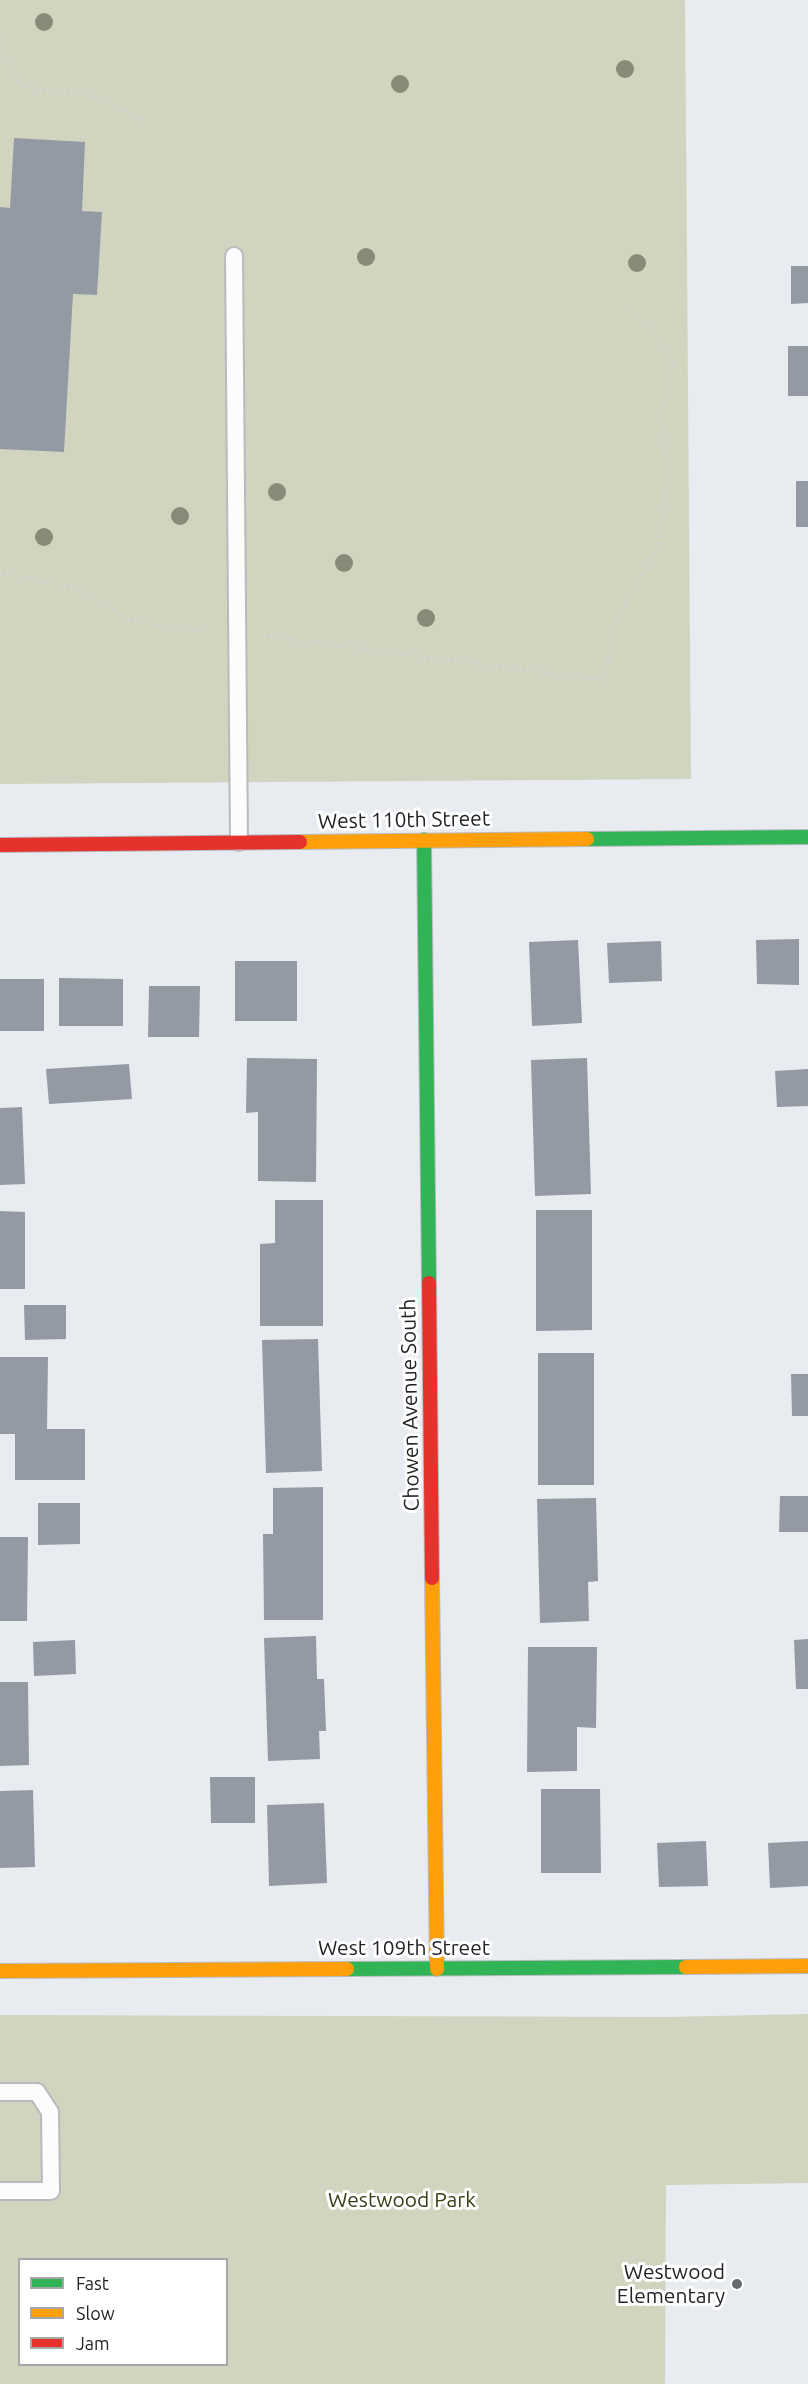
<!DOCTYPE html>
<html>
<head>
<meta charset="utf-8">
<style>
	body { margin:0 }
	#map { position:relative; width:808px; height:2384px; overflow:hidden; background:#e8ebf0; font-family:Ubuntu,sans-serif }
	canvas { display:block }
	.legend { position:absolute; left:18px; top:2258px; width:210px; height:108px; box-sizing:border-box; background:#fff; border:2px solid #a7a7a9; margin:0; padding:8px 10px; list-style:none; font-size:18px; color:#222427 }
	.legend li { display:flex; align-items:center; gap:12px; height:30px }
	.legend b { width:30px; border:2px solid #a7a7a9 }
</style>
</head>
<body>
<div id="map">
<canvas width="808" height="2384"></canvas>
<ul class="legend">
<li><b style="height:8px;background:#30b455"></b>Fast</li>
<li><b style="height:8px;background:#ff9f0a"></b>Slow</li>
<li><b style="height:8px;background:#e5322d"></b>Jam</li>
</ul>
</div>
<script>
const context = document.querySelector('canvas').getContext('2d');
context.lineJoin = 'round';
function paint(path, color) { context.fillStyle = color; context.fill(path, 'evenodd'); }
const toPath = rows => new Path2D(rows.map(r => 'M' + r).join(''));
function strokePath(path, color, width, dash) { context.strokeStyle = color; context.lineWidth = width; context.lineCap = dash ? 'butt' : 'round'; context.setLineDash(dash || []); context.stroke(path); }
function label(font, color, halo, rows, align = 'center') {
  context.font = font + ' Ubuntu,sans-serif'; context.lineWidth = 6; context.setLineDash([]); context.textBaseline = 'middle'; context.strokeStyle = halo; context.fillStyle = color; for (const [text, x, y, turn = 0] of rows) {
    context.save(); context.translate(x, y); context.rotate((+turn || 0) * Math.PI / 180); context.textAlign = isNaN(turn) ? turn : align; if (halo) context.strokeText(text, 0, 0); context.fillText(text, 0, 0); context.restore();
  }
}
const green = toPath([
	[0,0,685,0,691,779,0,784],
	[808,2014,808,2183,666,2185,665,2384,0,2384,0,2015,668,2017],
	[20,2260,226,2260,226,2364,20,2364]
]);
const building = toPath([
	[14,138,85,142,82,211,102,212,97,295,73,294,64,452,0,449,0,207,10,208],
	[791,266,808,266,808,303,791,304],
	[788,346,808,346,808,396,788,396],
	[796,481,808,481,808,527,796,527],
	[799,939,799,985,757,984,756,940],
	[578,940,582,1023,532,1026,529,942],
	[661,941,662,981,609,983,607,943],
	[235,961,297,961,297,1021,235,1021],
	[59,978,123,979,123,1026,59,1026],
	[0,979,44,979,44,1031,0,1031],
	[149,986,200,986,199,1037,148,1037],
	[247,1058,317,1059,316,1182,258,1181,258,1112,246,1113],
	[587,1058,591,1194,535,1196,531,1060],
	[129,1064,132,1099,49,1104,46,1069],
	[808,1069,808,1106,777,1107,775,1071],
	[22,1107,25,1184,0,1185,0,1108],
	[275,1200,323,1200,323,1326,260,1326,260,1244,275,1243],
	[536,1210,592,1210,592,1330,536,1331],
	[0,1211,25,1212,25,1289,0,1289],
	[24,1305,66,1305,66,1339,25,1340],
	[318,1339,322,1471,266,1473,262,1340],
	[538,1353,594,1353,594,1485,538,1485],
	[0,1357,48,1357,47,1429,85,1429,85,1480,15,1480,15,1434,0,1434],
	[791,1374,808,1374,808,1416,792,1416],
	[323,1487,323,1620,264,1620,263,1534,273,1534,273,1488],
	[780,1496,808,1496,808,1532,779,1532],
	[596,1498,598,1581,588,1582,589,1621,540,1623,537,1499],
	[38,1503,80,1503,80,1544,38,1545],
	[0,1537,28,1537,27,1621,0,1621],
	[316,1636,317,1679,324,1679,326,1731,319,1731,320,1759,268,1761,264,1638],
	[808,1639,808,1689,796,1689,794,1640],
	[75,1640,76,1674,34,1676,33,1642],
	[528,1647,597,1647,596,1728,577,1727,577,1771,527,1772],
	[0,1682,28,1682,29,1765,0,1766],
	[210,1777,255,1777,255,1823,211,1823],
	[541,1789,600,1789,601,1873,541,1873],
	[33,1790,35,1867,0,1868,0,1791],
	[324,1803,327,1883,269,1886,267,1805],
	[706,1841,708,1886,659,1887,657,1843],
	[808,1841,808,1886,770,1888,768,1843]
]);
const path = toPath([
	[0,38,10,66,21,86,101,98,147,122],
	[0,573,75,588,128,619,179,630,209,631],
	[264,636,605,680,613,631,630,594,658,548,668,480,661,408,674,362,654,333,626,304]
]);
const lane = toPath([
	[234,256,239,842],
	[0,2092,37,2092,50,2112,51,2191,0,2191]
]);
const fast = toPath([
	[587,839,808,837],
	[424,840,429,1283],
	[347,1969,686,1967]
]);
const slow = toPath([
	[300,842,587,839],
	[432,1578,437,1969],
	[686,1967,808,1966],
	[0,1971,347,1969]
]);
const jam = toPath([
	[0,845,300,842],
	[429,1283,432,1578]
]);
const trees = [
	[44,22],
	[625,69],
	[400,84],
	[366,257],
	[637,263],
	[277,492],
	[180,516],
	[44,537],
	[344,563],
	[426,618]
];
const markers = [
	[737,2284,6,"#676a6d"]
];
const streetNames = [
	["West 110th Street",404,820,-1],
	["Chowen Avenue South",410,1405,-91],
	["West 109th Street",404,1948]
];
const parkNames = [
	["Westwood Park",402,2200]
];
const poiNames = [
	["Westwood",725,2272],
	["Elementary",725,2296]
];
paint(green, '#d1d5bf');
paint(building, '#949aa4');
strokePath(lane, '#b8bbbe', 20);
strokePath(fast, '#b8bbbe', 16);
strokePath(slow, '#b8bbbe', 16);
strokePath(jam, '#b8bbbe', 16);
strokePath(path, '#d4d6d7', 4, [1.5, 4.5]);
strokePath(lane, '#fcfcfd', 16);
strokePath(fast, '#30b455', 14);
strokePath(slow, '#ff9f0a', 14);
strokePath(jam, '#e5322d', 14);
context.fillStyle = '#898b78';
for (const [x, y] of trees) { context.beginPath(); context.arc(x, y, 9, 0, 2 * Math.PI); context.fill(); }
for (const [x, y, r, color] of markers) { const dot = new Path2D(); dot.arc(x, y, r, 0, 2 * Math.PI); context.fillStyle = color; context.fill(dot); strokePath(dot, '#fff', 2); }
label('21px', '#222427', '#fff', streetNames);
label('21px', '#3b3d15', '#fff', parkNames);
label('21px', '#222427', '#fff', poiNames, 'right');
</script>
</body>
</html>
